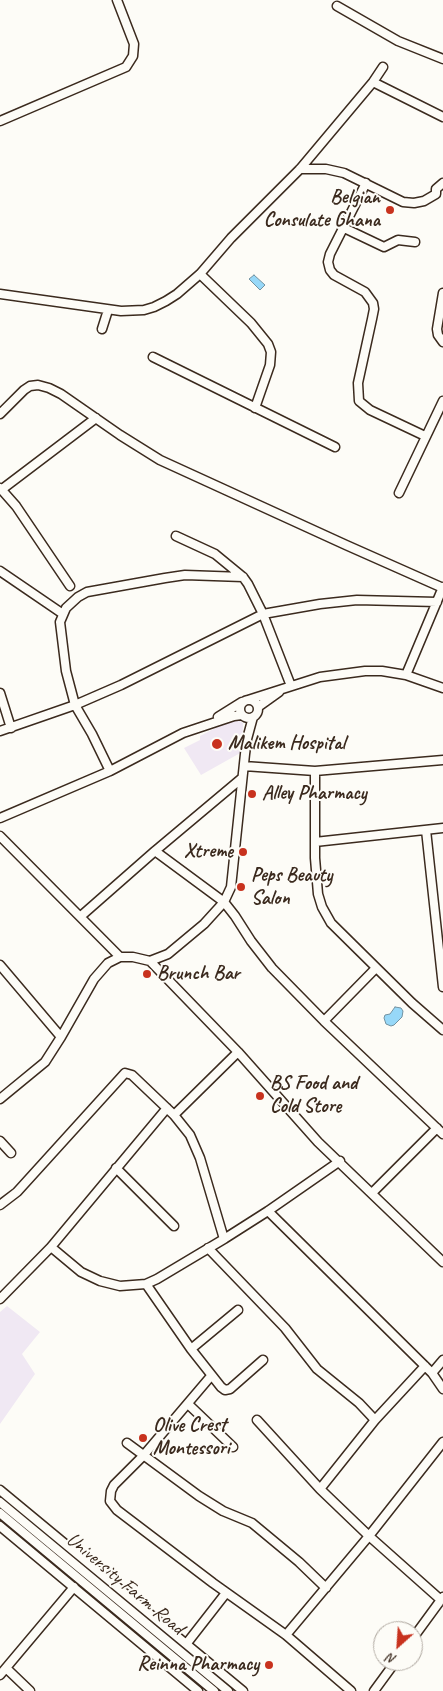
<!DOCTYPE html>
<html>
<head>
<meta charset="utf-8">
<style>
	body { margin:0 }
	#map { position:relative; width:443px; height:1691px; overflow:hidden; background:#fdfcf7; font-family:Caveat,sans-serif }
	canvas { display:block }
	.north { position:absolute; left:373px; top:1621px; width:50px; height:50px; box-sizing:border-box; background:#fdfcf7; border:1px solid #afa8a0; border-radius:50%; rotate:206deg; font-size:14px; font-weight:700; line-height:20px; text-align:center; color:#3b2a1e }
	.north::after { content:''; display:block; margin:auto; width:18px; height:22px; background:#c8321e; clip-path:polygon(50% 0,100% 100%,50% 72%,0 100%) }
</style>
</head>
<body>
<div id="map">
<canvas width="443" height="1691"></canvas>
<div class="north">N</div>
</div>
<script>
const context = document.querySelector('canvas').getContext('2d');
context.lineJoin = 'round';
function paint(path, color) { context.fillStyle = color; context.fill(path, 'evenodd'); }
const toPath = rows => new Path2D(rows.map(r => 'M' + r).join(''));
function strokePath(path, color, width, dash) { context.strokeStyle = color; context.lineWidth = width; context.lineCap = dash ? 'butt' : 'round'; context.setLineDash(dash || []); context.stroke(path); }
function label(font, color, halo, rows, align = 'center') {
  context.font = font + ' Caveat,sans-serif'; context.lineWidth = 4; context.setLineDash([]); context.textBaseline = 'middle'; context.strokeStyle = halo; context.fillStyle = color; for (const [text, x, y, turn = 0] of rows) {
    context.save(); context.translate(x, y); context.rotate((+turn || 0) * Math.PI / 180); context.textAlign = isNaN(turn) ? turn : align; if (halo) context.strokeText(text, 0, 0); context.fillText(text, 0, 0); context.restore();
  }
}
const built = toPath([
	[233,719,237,719,243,723,242,752,201,775,184,748,200,740,200,736],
	[7,1306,40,1332,22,1354,35,1374,0,1424,0,1312]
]);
const water = toPath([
	[254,275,265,285,260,290,249,279,254,275],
	[395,1007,401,1008,403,1011,402,1017,394,1025,391,1026,386,1024,384,1018,385,1015,390,1014,395,1007]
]);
const minor = toPath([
	[337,6,398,41,443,59],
	[373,82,443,117],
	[0,121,126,67,133,56,134,44,117,0],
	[300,169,326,169,344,173,403,202,414,203,424,201,436,194,436,189,443,183],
	[366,183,330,254,328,262,330,270,334,275,365,292,373,303,374,309,372,319,358,383,359,401,370,410,425,436],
	[342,227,384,247,398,240,415,242],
	[200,274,251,323,268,344,271,352,270,365,255,408],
	[443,293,437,329,438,335,443,342],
	[0,294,121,311,144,310,154,307,166,301,177,294,200,274,231,238,300,169,373,82,383,67],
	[102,329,108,310],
	[153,357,335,447],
	[0,414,24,390,30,386,38,385,49,388,61,394,120,435,160,460,346,545,443,588],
	[0,488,16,506,70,586],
	[1,490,96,418],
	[399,493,443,401],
	[176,536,215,554,243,577,248,584,263,614,291,686],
	[0,571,63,614],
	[406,675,443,587],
	[0,693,11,728],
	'240 709a9 9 0 1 1 18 0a9 9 0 1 1-18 0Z',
	[248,700,320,677,365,671,382,671,406,675,443,688],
	[258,707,279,692],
	[218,717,242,702],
	[0,731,75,705,121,685,263,614,320,604,357,600,437,602],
	[244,766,315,771,443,760],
	[110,771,92,734,75,705,66,671,60,622,66,608,78,597,87,592,165,578,185,575,243,577],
	[315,771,315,858,318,894,322,907,331,923,412,1003,443,1030],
	[0,818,110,771,183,733,234,716,242,715],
	[426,830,443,987],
	[0,836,120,957],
	[315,842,443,828],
	[155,851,224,902,235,916,251,941,272,968,324,1021,443,1134],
	[81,916,155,851,242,778],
	[150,961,238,1052,318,1142,443,1262],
	[0,965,61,1037],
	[324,1021,376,968],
	[0,1099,45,1062,61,1037,94,979,108,963,120,957,133,957,150,961,168,954,204,924,224,902,231,887,245,754,247,739,253,717],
	[174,1115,238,1052],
	[0,1141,11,1153],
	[116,1168,174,1226],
	[372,1193,437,1128],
	[0,1205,17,1192,125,1073,132,1075,174,1115,190,1135,200,1158,224,1239],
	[268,1211,432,1373,443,1389],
	[51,1247,81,1272,100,1281,120,1286,146,1284,157,1279,224,1239,268,1211,340,1161],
	[208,1248,285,1328,317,1369,359,1403,375,1420],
	[146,1284,191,1349,221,1387,225,1390,230,1389,263,1360],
	[0,1299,51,1247,167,1108],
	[191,1349,238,1310],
	[432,1373,443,1360],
	[211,1376,143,1456,114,1485,111,1491,110,1501,117,1510,213,1583,286,1635,351,1691],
	[188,1404,233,1447],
	[257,1420,320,1489,369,1536,441,1600],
	[127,1443,199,1496,223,1511,252,1523,299,1562,326,1588],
	[320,1489,375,1420,425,1366],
	[0,1490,243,1691],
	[0,1502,228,1691],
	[0,1513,214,1691],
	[0,1526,198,1691],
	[286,1635,369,1536,443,1442],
	[413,1638,443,1597],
	[187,1643,226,1593],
	[6,1668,30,1691],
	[0,1675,74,1587],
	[374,1691,396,1661]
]);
const markers = [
	[390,210,5,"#c8321e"],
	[217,744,6,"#c8321e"],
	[252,794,5,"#c8321e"],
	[243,852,5,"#c8321e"],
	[241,887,5,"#c8321e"],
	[147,974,5,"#c8321e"],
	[260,1096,5,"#c8321e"],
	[143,1438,5,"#c8321e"],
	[269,1665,5,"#c8321e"]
];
const poiNames = [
	["Belgian",380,198,"right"],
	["Consulate Ghana",380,221,"right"],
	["Malikem Hospital",228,744],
	["Alley Pharmacy",262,794],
	["Xtreme",233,852,"right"],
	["Peps Beauty",251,876],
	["Salon",251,899],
	["Brunch Bar",157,974],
	["BS Food and",270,1084],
	["Cold Store",270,1107],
	["Olive Crest",153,1426],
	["Montessori",153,1449],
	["Reinna Pharmacy",259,1665,"right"]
];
const streetNames = [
	["University Farm Road",125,1584,40]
];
paint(built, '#f0e8f3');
paint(water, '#97d8f8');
strokePath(water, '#7292a1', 1);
strokePath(minor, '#3b2a1e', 11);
strokePath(minor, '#fdfcf7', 8);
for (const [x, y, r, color] of markers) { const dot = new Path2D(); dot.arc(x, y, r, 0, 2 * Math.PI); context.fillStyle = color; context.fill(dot); strokePath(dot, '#fdfcf7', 2); }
label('bold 20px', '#3b2a1e', '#fdfcf7', poiNames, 'left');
label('20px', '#3b2a1e', '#fdfcf7', streetNames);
</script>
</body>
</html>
